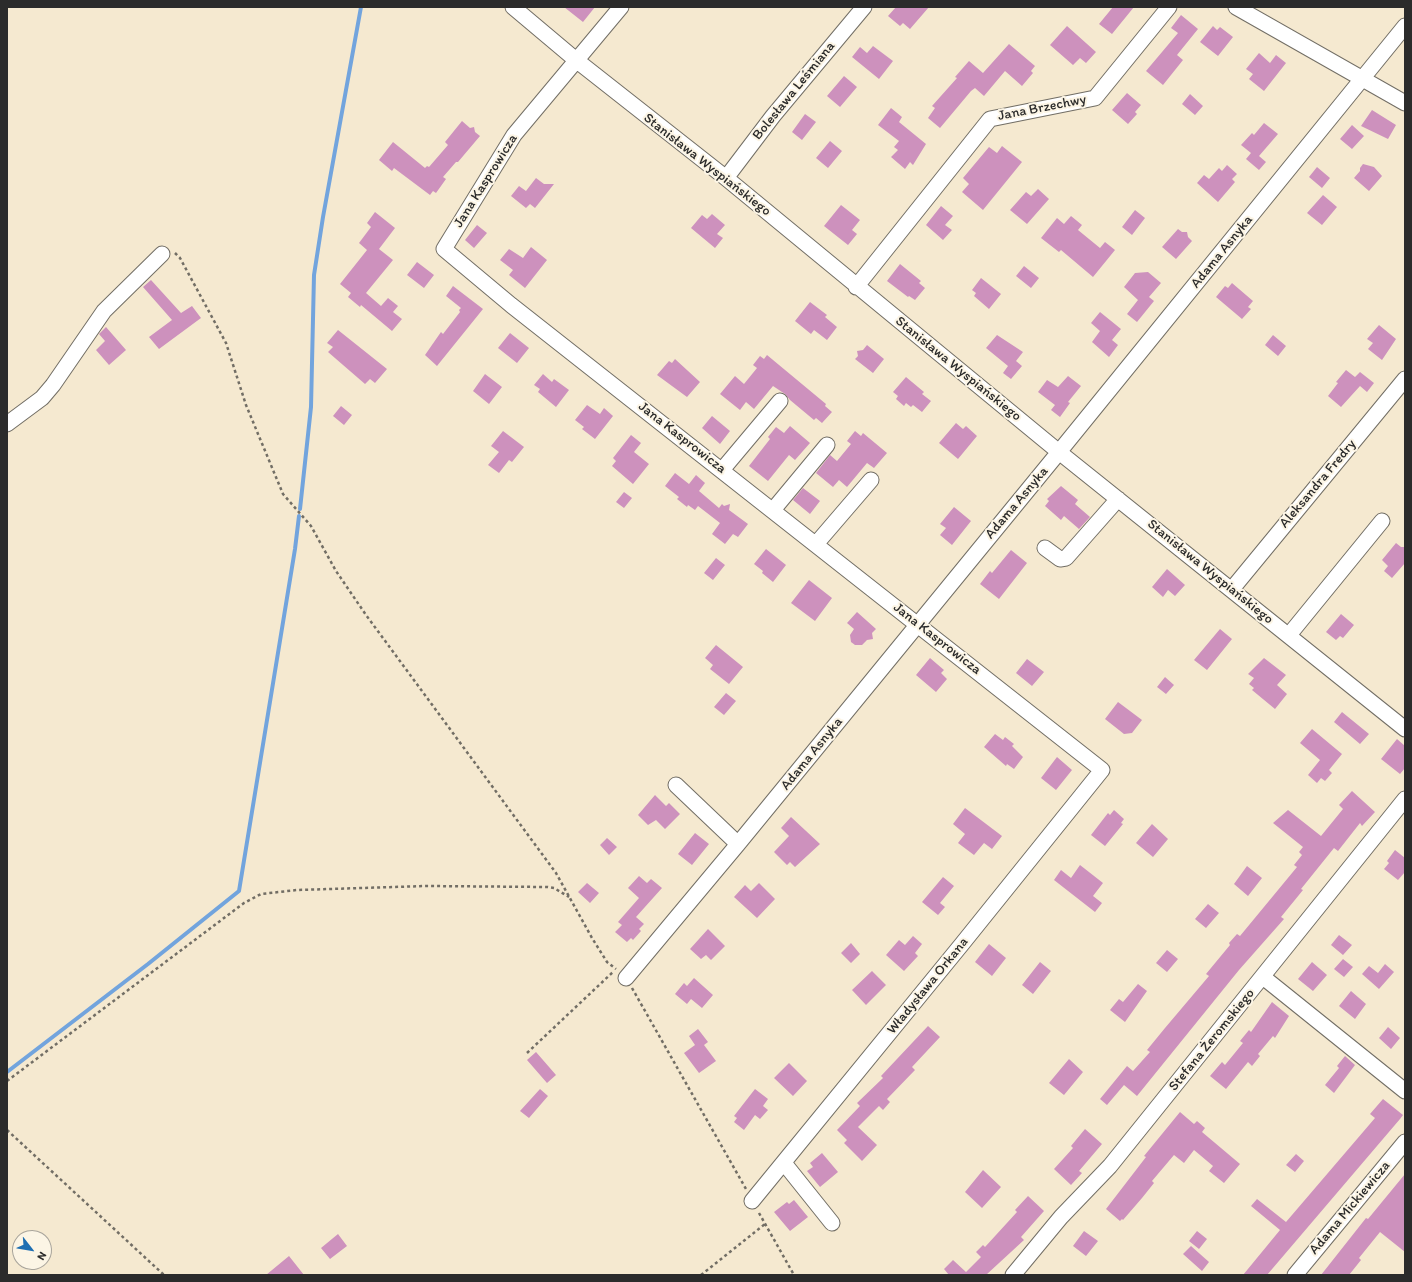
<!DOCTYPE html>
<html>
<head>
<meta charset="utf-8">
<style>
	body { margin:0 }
	#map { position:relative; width:1412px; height:1282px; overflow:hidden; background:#f5e9d0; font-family:Itim,sans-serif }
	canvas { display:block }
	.frame { position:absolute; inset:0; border:8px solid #2b2b2b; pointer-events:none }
	.north { position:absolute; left:12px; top:1230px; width:40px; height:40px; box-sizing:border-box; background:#fcf5e5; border:1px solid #a8a49b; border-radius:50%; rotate:121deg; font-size:11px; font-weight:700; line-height:16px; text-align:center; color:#2b2b2b }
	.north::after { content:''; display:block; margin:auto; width:14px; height:18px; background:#1f6fb2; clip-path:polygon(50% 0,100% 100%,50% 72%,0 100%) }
</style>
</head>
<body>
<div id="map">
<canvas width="1412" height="1282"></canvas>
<div class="frame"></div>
<div class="north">N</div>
</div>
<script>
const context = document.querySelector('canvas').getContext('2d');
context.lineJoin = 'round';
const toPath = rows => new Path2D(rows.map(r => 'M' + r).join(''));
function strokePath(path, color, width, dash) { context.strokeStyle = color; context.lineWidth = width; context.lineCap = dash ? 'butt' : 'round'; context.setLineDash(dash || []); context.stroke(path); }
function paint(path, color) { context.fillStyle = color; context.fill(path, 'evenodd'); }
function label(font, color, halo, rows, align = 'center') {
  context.font = font + ' Itim,sans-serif'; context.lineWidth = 4; context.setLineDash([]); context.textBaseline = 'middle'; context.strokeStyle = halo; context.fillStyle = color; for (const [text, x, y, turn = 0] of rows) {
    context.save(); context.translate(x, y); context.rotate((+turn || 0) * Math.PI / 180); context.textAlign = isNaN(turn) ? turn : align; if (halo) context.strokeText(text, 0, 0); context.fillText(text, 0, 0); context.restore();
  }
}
const stream = toPath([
	[300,509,311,407,314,275,323,217,361,7],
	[7,1072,148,964,239,891,295,549,299,516]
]);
const building = toPath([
	[564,7,595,7,583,22],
	[896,7,929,7,910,29,903,23,900,26,888,16],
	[1113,7,1134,7,1112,34,1099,24],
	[1181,15,1198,29,1177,55,1183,60,1163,85,1146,71,1178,33,1171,28],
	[1067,26,1096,52,1086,63,1080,58,1073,65,1050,45],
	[1213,26,1217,30,1220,27,1233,37,1218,56,1200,42],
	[1009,44,1035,66,1031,71,1033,73,1022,86,1005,71,984,96,975,88,971,91,940,128,928,118,935,108,932,106,957,78,955,77,969,61,983,73],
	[873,46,893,61,879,79,852,57,860,47,867,53],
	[1259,53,1270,63,1276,55,1286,63,1264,91,1249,79,1253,74,1246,69],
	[844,76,857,87,840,107,827,96],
	[1127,93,1141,105,1135,112,1137,114,1128,124,1112,110],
	[1190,94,1203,106,1195,115,1182,104],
	[891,108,902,117,899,122,926,144,913,165,910,162,905,169,891,157,898,150,894,147,899,141,878,125],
	[1372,110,1396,125,1388,139,1361,126],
	[805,114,816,122,802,140,792,132],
	[462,121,470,128,474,127,475,132,480,136,458,162,456,162,443,177,446,179,436,193,433,191,430,195,394,168,392,171,379,160,393,142,425,168,427,166,429,167,448,145,445,142],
	[1264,123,1278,134,1259,156,1266,162,1259,170,1246,159,1251,153,1241,145,1252,133,1254,135],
	[1352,125,1364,136,1352,149,1340,139],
	[830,141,842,151,828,168,816,158],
	[1002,146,1022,162,983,210,962,192,969,184,963,178,989,147,997,153],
	[1363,164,1374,167,1382,176,1369,191,1354,178,1360,171,1360,168],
	[1227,165,1237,174,1232,179,1235,182,1218,202,1197,183,1204,175,1209,179,1219,168,1222,171],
	[1317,167,1330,178,1322,188,1309,177],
	[536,178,544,184,554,184,535,208,530,204,526,208,511,196,519,186,526,191],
	[1038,189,1049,199,1027,224,1010,210,1026,192,1031,196],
	[1323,195,1337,207,1322,225,1307,213],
	[841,205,860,220,852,230,857,234,848,245,824,226],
	[941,206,953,216,945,225,952,230,943,240,926,225],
	[1135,210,1145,218,1132,235,1122,227],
	[375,212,395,228,379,249,393,260,366,293,381,306,388,298,398,306,393,312,402,319,392,331,361,305,360,307,348,297,351,293,340,284,367,250,359,243,371,227,367,223],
	[712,214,725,225,717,234,723,238,715,248,691,228,702,215,707,219],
	[1071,216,1082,225,1078,230,1100,248,1105,242,1115,250,1093,277,1061,250,1059,252,1041,238,1057,218,1064,224],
	[477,225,487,233,474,248,465,240],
	[1178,229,1182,232,1187,232,1188,237,1192,241,1176,259,1162,247],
	[531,247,547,260,525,288,509,275,513,270,500,260,509,249,523,258],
	[417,262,434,275,424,288,407,275],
	[900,264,921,281,919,283,925,288,915,300,909,296,908,297,887,281],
	[1024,266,1039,278,1031,288,1016,276],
	[1148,272,1161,283,1149,297,1154,301,1137,322,1127,314,1138,300,1124,287,1135,273],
	[981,278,1001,294,989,309,974,296,976,293,972,290],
	[151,280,181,313,192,306,201,318,159,349,149,337,172,320,143,287],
	[1232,283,1253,301,1248,307,1251,309,1242,319,1216,297,1225,286,1228,288],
	[453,286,483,309,437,366,425,355,441,332,443,334,460,312,459,310,461,308,446,296],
	[810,302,827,315,825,317,837,327,827,340,814,330,811,334,795,321],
	[1100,312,1121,329,1112,340,1118,345,1109,357,1092,342,1100,331,1091,323],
	[1379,325,1396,339,1382,360,1368,349,1373,343,1367,339],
	[106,327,126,350,109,365,96,350,105,341,99,334],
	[338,330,387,369,375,383,370,379,365,384,328,352,333,347,327,343],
	[510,333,529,348,517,363,498,348],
	[997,335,1023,352,1016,361,1022,366,1011,379,1003,373,1008,366,986,348],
	[1273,335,1286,346,1278,356,1265,345],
	[867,345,884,359,873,373,855,359,858,356,857,351,863,350],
	[767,355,826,404,825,406,832,412,822,423,816,418,814,420,790,400,785,394,773,386,754,409,746,402,740,410,720,394,735,376,744,384,757,368,753,365,760,356,764,359],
	[675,359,700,382,687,397,657,375,669,361,672,363],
	[1346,370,1355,377,1360,372,1374,383,1367,392,1360,386,1341,407,1328,396,1338,383,1336,382],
	[485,374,502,387,489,404,473,391],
	[543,374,552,382,554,379,569,390,556,407,538,392,540,389,534,385],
	[1068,376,1081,386,1068,402,1070,403,1060,417,1051,410,1055,405,1038,392,1047,380,1058,387],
	[906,377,924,392,922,394,931,401,922,412,913,405,911,407,906,403,904,406,896,399,898,396,893,392],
	[587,405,600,414,604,408,613,416,595,439,582,429,584,427,575,420],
	[341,406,352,415,344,425,333,416],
	[712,416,730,431,720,444,702,428],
	[956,423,963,429,966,426,977,436,958,459,939,443],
	[790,426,810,443,795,460,789,455,768,481,749,466,770,439,768,437,776,427,784,433],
	[503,431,524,447,512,462,509,460,499,473,488,465,499,452,491,446],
	[855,431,861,436,863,433,887,453,874,468,867,463,847,487,839,480,833,487,816,473,830,455,837,461,851,444,847,441],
	[631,435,641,443,634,452,649,464,633,484,612,466,616,461,613,458],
	[675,473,689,484,696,475,705,483,699,491,719,508,722,504,724,506,730,504,729,510,748,524,738,537,733,534,725,544,712,534,720,523,698,506,695,510,688,505,687,507,677,499,679,497,665,486],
	[1061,486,1078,500,1075,504,1090,517,1079,529,1064,516,1061,520,1045,506,1049,501,1047,499],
	[803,488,820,501,810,514,793,500],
	[624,492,632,498,624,508,616,502],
	[954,507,971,521,952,545,940,535,946,528,940,524],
	[1396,543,1401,547,1405,547,1405,563,1392,578,1384,571,1388,566,1382,560],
	[766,549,786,565,773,582,762,573,763,571,754,564],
	[1011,550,1027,563,999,599,980,584,990,571,992,573],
	[716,558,725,565,713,580,704,573],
	[1167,569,1185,585,1175,596,1168,590,1163,597,1152,587],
	[809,580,832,598,815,621,791,603],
	[857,612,876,629,872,633,873,639,867,640,862,645,855,645,851,642,850,635,854,629,847,623],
	[1341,614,1354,625,1343,638,1340,636,1336,640,1326,632],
	[1220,629,1232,639,1207,670,1194,660],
	[716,645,743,667,729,684,710,669,713,665,705,658],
	[930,658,944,670,941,673,947,679,936,692,916,675],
	[1264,658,1286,675,1277,685,1287,694,1275,709,1252,690,1254,688,1249,684,1254,678,1248,674],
	[1027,659,1044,672,1032,686,1016,673],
	[1165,677,1174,685,1166,694,1157,687],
	[726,693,736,701,724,715,714,707],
	[1118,702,1142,720,1132,733,1124,734,1105,719],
	[1342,712,1369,734,1360,744,1334,722],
	[1312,729,1342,754,1329,770,1332,773,1325,781,1321,778,1317,783,1308,775,1320,760,1300,743],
	[995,734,1003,740,1005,737,1014,744,1012,746,1023,757,1014,769,1007,764,1006,766,984,747],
	[1397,739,1405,746,1405,768,1400,774,1381,759],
	[1057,757,1072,770,1056,790,1041,778],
	[1352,791,1375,812,1362,826,1360,823,1338,851,1334,848,1301,889,1303,890,1281,917,1284,919,1239,970,1137,1096,1124,1085,1107,1105,1100,1099,1127,1066,1133,1071,1150,1052,1147,1050,1165,1028,1209,976,1206,974,1230,945,1229,943,1237,934,1240,936,1297,867,1294,865,1302,855,1299,852,1303,847,1273,823,1288,810,1321,836,1343,809,1339,805],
	[655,795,666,806,669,803,680,814,665,829,656,820,648,825,638,815],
	[965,808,1002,836,992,849,984,843,974,855,958,843,965,834,953,824],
	[1114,810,1124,819,1121,823,1123,824,1105,846,1091,835,1108,813,1110,815],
	[791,817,820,844,795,867,790,862,787,865,774,852,789,836,781,828],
	[1152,824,1168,839,1153,857,1136,843],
	[695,833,709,844,692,865,678,854],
	[607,838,617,847,609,855,600,845],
	[1395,850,1405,858,1405,872,1398,880,1384,869,1389,863,1387,861],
	[1080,865,1103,883,1093,896,1102,903,1095,912,1054,880,1061,870,1071,878],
	[1247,866,1262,878,1248,896,1234,884],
	[639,876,647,883,651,879,662,888,636,917,644,924,639,929,641,931,633,940,631,938,627,942,615,932,622,925,618,922,639,898,628,888],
	[943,877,954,886,940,903,945,907,938,915,922,902],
	[587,883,599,893,590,903,578,892],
	[759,883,775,899,757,918,734,897,745,885,751,891],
	[1208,904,1219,913,1206,928,1195,919],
	[708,929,725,946,711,960,706,955,701,959,690,949],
	[1339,935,1352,945,1343,955,1331,945],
	[913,936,922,944,915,953,918,956,904,971,886,955,899,940,905,945],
	[851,943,860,954,851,963,841,953],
	[989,944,1006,958,992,976,975,962],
	[1167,950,1178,959,1167,972,1156,963],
	[1343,959,1353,967,1344,977,1334,969],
	[1040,962,1051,971,1033,994,1022,985],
	[1312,962,1327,975,1313,991,1298,979],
	[1385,964,1394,972,1379,989,1362,974,1369,966,1378,973],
	[872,971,886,985,866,1005,852,990],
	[694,978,713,995,702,1008,691,999,687,1004,675,994,684,983,687,986],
	[1138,984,1147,991,1125,1022,1110,1010,1119,999,1123,1002],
	[1351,991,1366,1004,1355,1019,1339,1006],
	[1272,1002,1289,1016,1275,1038,1273,1036,1258,1054,1260,1056,1252,1066,1248,1062,1226,1089,1210,1076,1222,1062,1225,1065,1243,1043,1240,1041,1249,1030,1251,1032],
	[928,1026,940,1037,912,1067,915,1070,887,1099,890,1102,883,1110,879,1106,858,1127,877,1145,862,1161,844,1143,847,1140,837,1130,860,1106,857,1103,883,1078,881,1076],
	[1388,1027,1400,1038,1391,1049,1379,1038],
	[698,1029,708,1042,704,1045,716,1061,699,1073,684,1053,695,1045,689,1036],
	[536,1052,556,1075,547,1083,527,1060],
	[1345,1056,1355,1065,1334,1093,1325,1085,1339,1068,1337,1066],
	[1069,1059,1083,1072,1064,1095,1049,1083],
	[789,1063,807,1081,793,1096,774,1078],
	[540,1089,548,1096,529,1118,520,1111],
	[755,1089,768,1099,763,1106,768,1110,760,1119,755,1115,744,1130,734,1122,737,1118,734,1116],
	[1383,1099,1403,1115,1400,1119,1267,1275,1243,1275,1280,1230,1251,1206,1257,1199,1286,1222,1375,1118,1370,1114],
	[1180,1112,1194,1124,1197,1121,1205,1128,1202,1132,1240,1164,1224,1183,1209,1171,1213,1166,1194,1150,1184,1163,1174,1155,1152,1181,1154,1183,1142,1198,1123,1220,1122,1219,1120,1221,1106,1209,1146,1157,1144,1156],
	[1085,1129,1102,1144,1079,1171,1082,1173,1071,1185,1054,1169,1073,1148,1071,1146],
	[822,1153,838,1172,820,1187,807,1171,813,1167,810,1163],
	[1296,1154,1304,1161,1295,1172,1286,1165],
	[983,1170,1001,1187,982,1208,965,1192],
	[1405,1174,1405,1252,1380,1232,1359,1258,1361,1260,1349,1275,1321,1275,1366,1218,1368,1219],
	[1028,1196,1044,1211,1021,1237,1024,1240,986,1275,949,1275,944,1269,953,1260,966,1272,981,1257,976,1252,983,1245,985,1247,1017,1212,1015,1210],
	[794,1200,808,1217,790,1231,774,1212,787,1202,789,1204],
	[1084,1231,1098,1241,1086,1256,1073,1246],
	[1197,1231,1207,1239,1199,1249,1189,1241],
	[338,1234,347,1246,330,1259,321,1248],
	[1191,1246,1209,1262,1202,1271,1183,1254],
	[289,1256,304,1275,266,1275]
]);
const path = toPath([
	[175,253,180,258,226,343,246,405,283,494,311,526,336,571,366,615,556,873,592,938,607,962,616,969],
	[632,988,746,1189],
	[527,1053,614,971],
	[7,1081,244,903,261,894,297,890,426,886,548,887,554,888,569,897],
	[7,1130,164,1275],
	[759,1213,794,1275],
	[701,1275,765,1224]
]);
const minor = toPath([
	[513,7,576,60,726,178,1059,452,1405,729],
	[621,7,514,135,444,249,511,305,1102,770,962,944,752,1201],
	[1236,7,1405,103],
	[726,178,773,116,864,7],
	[856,287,990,119,1095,98,1169,7],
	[7,424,42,398,53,385,104,311,162,254],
	[722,470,780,401],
	[773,510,827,445],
	[816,544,871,480],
	[1045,548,1060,559,1066,558,1118,499],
	[1232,589,1405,379],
	[1289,635,1382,521],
	[676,785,738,844],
	[1263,977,1405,1091],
	[626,978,738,844,1059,452,1405,26],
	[784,1163,832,1223],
	[1013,1275,1061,1217,1110,1166,1405,799],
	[1295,1275,1405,1142]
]);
const streetNames = [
	["Bolesława Leśmiana",794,91,-51],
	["Jana Brzechwy",1042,108,-11],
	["Stanisława Wyspiańskiego",707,165,38],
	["Jana Kasprowicza",486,181,-58],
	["Adama Asnyka",1222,252,-51],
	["Stanisława Wyspiańskiego",958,369,39],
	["Jana Kasprowicza",682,438,38],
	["Aleksandra Fredry",1318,484,-50],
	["Adama Asnyka",1017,503,-50],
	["Stanisława Wyspiańskiego",1210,572,39],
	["Jana Kasprowicza",937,639,38],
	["Adama Asnyka",812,754,-51],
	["Władysława Orkana",928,986,-51],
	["Stefana Żeromskiego",1212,1040,-51],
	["Adama Mickiewicza",1350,1208,-50]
];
strokePath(stream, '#72a4dd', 4);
paint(building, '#cd91bd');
strokePath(minor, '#726e65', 17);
strokePath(path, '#726e65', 2.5, [3, 3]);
strokePath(minor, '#fff', 15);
label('14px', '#2b2b2b', '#fcf5e5', streetNames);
</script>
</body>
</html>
